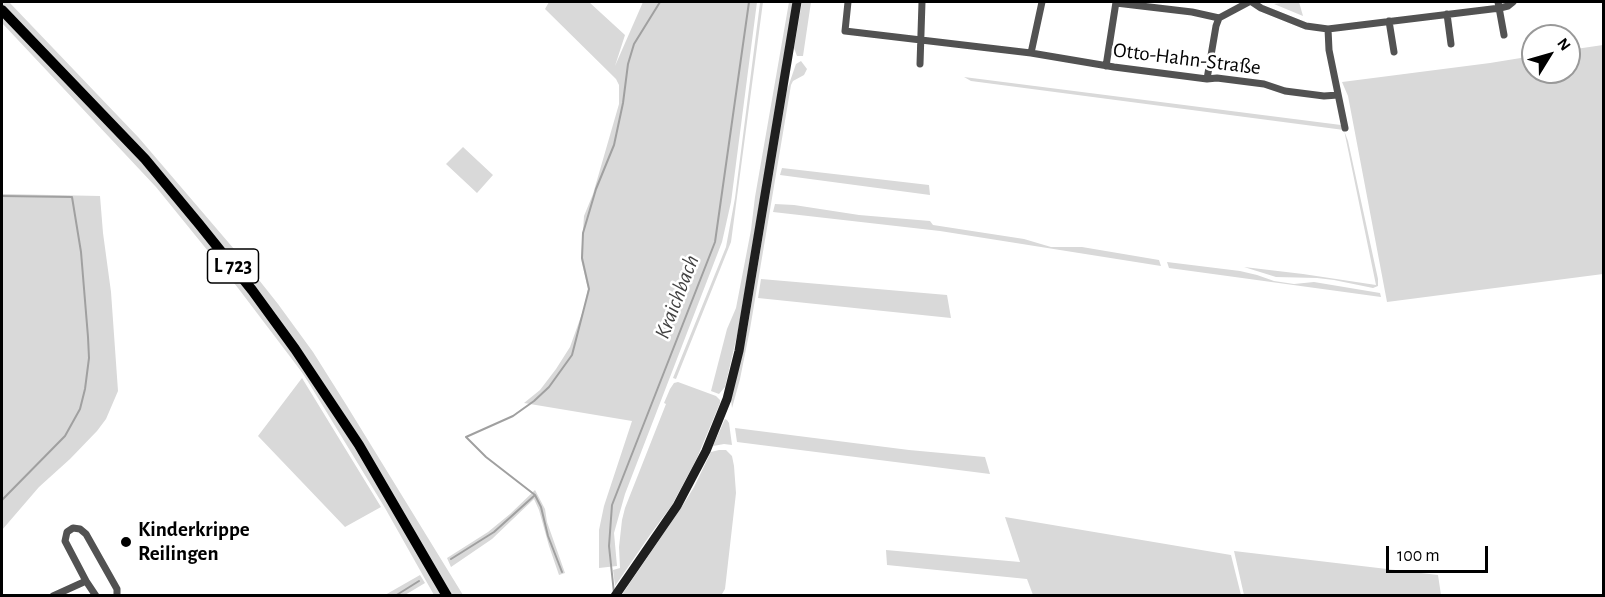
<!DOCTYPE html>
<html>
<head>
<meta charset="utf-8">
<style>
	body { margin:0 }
	#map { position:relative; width:1605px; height:597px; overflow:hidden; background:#fff; font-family:"Alegreya Sans",sans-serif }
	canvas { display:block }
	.frame { position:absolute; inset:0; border:3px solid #000; pointer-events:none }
	.north { position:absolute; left:1521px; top:24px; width:60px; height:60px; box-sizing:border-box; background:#fff; border:2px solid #999; border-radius:50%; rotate:53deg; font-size:16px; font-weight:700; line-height:24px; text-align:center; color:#000 }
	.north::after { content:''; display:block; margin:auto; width:21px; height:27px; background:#000; clip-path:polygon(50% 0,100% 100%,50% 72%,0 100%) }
	.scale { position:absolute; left:1386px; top:546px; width:102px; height:27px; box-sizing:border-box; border:3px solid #000; border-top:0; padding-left:8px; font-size:18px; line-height:21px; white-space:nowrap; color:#000; -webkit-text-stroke:4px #fff; paint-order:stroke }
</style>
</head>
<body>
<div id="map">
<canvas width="1605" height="597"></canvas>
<div class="frame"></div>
<div class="north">N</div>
<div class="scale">100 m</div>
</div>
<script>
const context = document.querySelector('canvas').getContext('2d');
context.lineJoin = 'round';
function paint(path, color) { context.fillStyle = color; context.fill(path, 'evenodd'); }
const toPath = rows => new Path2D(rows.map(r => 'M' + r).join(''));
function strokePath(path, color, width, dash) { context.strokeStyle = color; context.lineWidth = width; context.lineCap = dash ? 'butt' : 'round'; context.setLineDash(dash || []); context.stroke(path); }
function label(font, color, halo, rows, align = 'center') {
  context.font = font + ' "Alegreya Sans",sans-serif'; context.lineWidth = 5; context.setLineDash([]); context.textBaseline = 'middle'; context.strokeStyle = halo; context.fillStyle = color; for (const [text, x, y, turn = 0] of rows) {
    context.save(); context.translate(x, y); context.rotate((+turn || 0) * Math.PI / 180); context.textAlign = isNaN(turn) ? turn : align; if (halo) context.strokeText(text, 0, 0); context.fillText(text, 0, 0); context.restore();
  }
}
const green = toPath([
	[2,2,9,2,139,138,240,256,278,304,313,352,347,406,463,595,454,595,347,416,272,309,234,260,164,174],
	[549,2,589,2,625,35,615,66,643,2,757,2,731,202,722,242,625,494,614,533,617,566,599,568,599,530,604,506,632,421,524,403,540,390,556,369,570,347,584,308,588,289,581,259,584,216,593,194,619,104,619,85,616,79,545,9],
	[789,2,793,2,738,331,725,387,719,394,711,391,727,329,736,308,751,230,755,197],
	[802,2,811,2,803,56,797,56,794,48],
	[1288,2,1299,2,1303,16,1274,4],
	[760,3,763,2,731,242,676,379,673,378,726,247,735,198],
	[2,15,108,125,168,191,234,273,279,334,332,411,403,525,440,595,434,595,385,508,304,375,238,288,156,187,2,23],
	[1603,45,1603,274,1387,302,1348,96,1342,82,1490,63,1533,56,1533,72,1569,72,1569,50],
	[801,61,807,69,804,75,793,81,791,85,750,329,740,379,732,408,731,399,747,331,787,90,796,64],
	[964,77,1341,125,1345,133,1348,141,1378,279,1378,286,1373,288,1334,280,1317,278,1276,277,1244,267,1303,274,1376,285,1344,130,971,81],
	[463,147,493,175,477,193,446,164],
	[782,168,929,185,930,195,780,175],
	[2,194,100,196,103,233,111,292,118,391,106,419,97,431,70,459,39,487,2,530],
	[775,204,794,205,859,215,930,221,933,225,1024,239,1051,247,1082,247,1159,260,1161,266,940,231,773,212],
	[1167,262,1240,271,1257,275,1274,281,1294,284,1314,282,1380,293,1381,297,1169,268],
	[761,279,947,295,951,318,758,298],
	[302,378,381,507,345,527,258,436],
	[678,382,716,396,720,400,720,403,697,458,672,505,650,535,615,586,613,570,620,568,619,547,622,520,625,508,666,404,664,403,670,389,674,383],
	[725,419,727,420,729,423,732,445,724,444,713,446],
	[735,428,909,450,985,457,990,474,737,442],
	[719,450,726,450,732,456,734,466,736,493,725,589,722,594,720,596,621,596,683,505,694,487,711,452],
	[535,490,545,509,547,522,565,573,559,575,549,546,539,510,534,499,492,539,451,567,447,558,488,532,510,514],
	[1005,517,1231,555,1241,595,1033,595,1027,579,887,565,886,550,1020,562],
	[1234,551,1438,575,1441,595,1244,595],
	[420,575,425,583,405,595,385,595]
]);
const stream = toPath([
	[2,196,72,197,81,252,88,337,89,358,85,389,80,409,65,436,2,500],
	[535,495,486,457,466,437,513,416,534,401,549,387,572,355,589,289,582,258,583,233,596,189,614,145,623,103,628,64,634,44,660,2],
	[451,559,494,532,535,495,541,507,548,536,562,572],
	[614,593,609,546,612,505,715,242,749,2],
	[395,596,419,581]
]);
const minor = toPath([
	[848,2,845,31,1031,53,1114,67,1207,79,1217,78,1264,84,1285,91,1324,96,1338,95],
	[1252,2,1261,8,1306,26,1328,29,1500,8,1508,6,1513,2],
	[1498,2,1504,35],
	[1116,3,1192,12,1219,18],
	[1447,14,1451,44],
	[1389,21,1394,52],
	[1328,29,1329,50,1345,128],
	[1031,53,1042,2],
	[920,64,922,2],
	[1106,66,1116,2],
	[1207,79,1216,26,1219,18,1249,2],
	[53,596,86,581],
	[96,596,86,581,65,541,67,532,73,528,80,529,86,534,117,589,117,596]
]);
const secondary = toPath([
	[615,596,677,506,706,451,727,399,739,351,797,2]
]);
const primary = toPath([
	[2,10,145,159,199,224,252,290,295,349,359,445,447,596]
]);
const markers = [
	[126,542,6,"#000"]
];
const shields = [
	[233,266,51]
];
const shieldNames = [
	["L 723",233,266]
];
const streetNames = [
	["Otto-Hahn-Straße",1187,59,7]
];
const poiNames = [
	["Kinderkrippe",138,530],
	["Reilingen",138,554]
];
const waterNames = [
	["Kraichbach",677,297,-69]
];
paint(green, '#d9d9d9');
strokePath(stream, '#a0a0a0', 2);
strokePath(primary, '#dbdbdb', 14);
strokePath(minor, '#525252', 7);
strokePath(secondary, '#1f1f1f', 9);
strokePath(primary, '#000', 10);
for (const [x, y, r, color] of markers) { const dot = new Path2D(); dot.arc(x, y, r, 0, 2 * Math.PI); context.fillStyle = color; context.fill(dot); strokePath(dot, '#fff', 2); }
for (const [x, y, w] of shields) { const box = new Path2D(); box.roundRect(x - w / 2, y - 17, w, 34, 4.5); context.fillStyle = '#fff'; context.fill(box); strokePath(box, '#000', 1.5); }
label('bold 20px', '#000', null, shieldNames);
label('21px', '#000', '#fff', streetNames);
label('bold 21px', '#000', '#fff', poiNames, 'left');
label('italic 22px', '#414141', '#fff', waterNames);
</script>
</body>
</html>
